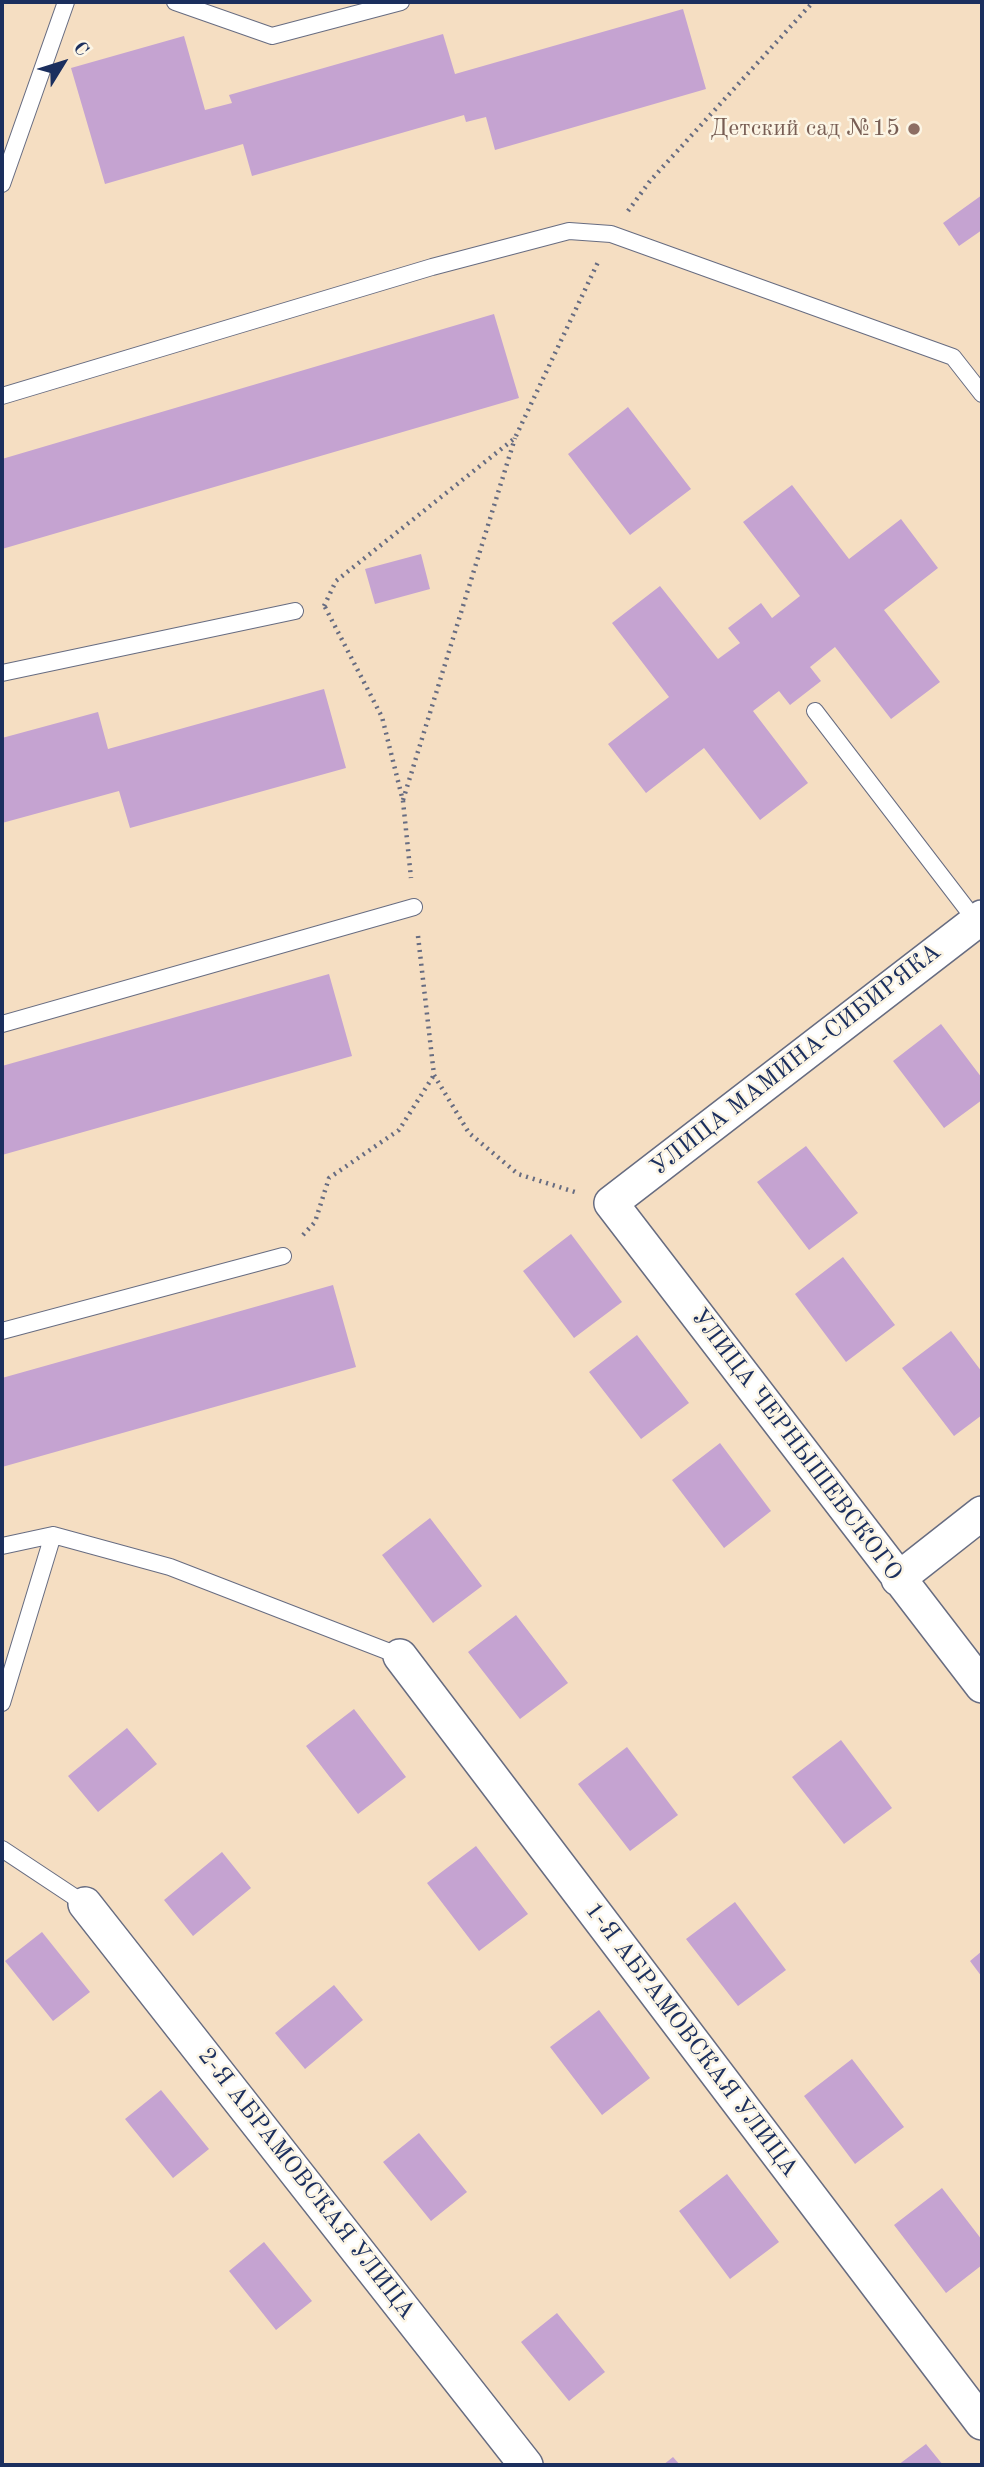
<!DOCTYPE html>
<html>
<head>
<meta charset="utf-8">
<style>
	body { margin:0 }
	#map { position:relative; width:984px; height:2467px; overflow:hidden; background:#f5dec2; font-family:"Old Standard TT",serif }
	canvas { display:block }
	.frame { position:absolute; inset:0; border:4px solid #1b2f5e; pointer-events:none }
	.north { position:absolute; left:28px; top:28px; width:70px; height:70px; -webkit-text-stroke:5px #fcf5e5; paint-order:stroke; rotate:52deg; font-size:19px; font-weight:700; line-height:28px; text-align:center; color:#1b2f5e }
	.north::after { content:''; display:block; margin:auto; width:24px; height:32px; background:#1b2f5e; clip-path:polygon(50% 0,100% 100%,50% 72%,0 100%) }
</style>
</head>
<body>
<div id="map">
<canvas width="984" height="2467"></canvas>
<div class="frame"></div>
<div class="north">С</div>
</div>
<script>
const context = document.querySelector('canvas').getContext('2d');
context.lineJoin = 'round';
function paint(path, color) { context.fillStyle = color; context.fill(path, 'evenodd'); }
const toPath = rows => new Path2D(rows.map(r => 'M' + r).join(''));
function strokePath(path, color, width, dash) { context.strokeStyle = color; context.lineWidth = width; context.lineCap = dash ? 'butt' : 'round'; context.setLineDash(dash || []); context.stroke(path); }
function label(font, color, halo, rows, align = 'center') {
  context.font = font + ' "Old Standard TT",serif'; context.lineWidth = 5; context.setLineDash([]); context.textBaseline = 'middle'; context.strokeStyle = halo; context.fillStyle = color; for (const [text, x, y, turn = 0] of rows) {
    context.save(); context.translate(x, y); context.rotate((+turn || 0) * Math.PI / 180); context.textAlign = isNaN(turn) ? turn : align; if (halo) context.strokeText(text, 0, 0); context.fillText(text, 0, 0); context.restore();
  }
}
const building = toPath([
	[683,9,706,89,495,150,486,117,466,122,464,115,252,176,243,144,105,184,71,68,184,36,205,110,232,103,229,95,443,34,455,74],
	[982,195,982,230,959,246,943,223],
	[494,314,519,398,2,549,2,459],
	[628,407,691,489,630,535,568,454],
	[792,485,849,559,901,519,938,568,884,610,940,682,891,719,835,647,810,667,821,681,790,705,779,691,753,711,808,783,760,820,704,748,646,793,608,744,669,697,612,623,660,586,718,659,740,643,728,628,761,603,772,618,800,596,743,522],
	[421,554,430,589,375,604,365,569],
	[324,689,346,768,130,828,119,791,2,823,2,738,98,712,108,749],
	[329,974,352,1056,2,1155,2,1066],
	[941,1024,982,1078,982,1100,944,1128,893,1061],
	[806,1146,858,1213,809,1250,757,1182],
	[571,1234,622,1302,574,1338,523,1271],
	[843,1257,895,1325,846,1362,795,1294],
	[333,1285,356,1367,2,1467,2,1378],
	[951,1331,982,1372,982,1415,954,1436,902,1368],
	[637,1335,689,1403,641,1439,589,1372],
	[720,1443,771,1511,724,1548,672,1480],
	[430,1518,482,1586,433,1623,382,1555],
	[516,1615,568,1683,520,1719,468,1652],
	[354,1709,406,1777,358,1814,306,1746],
	[127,1728,157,1764,98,1812,68,1776],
	[841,1740,892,1808,844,1844,792,1777],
	[627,1747,678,1815,630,1851,578,1784],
	[476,1846,528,1914,479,1951,427,1883],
	[222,1852,251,1888,193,1936,164,1900],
	[735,1902,786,1970,738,2006,686,1939],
	[42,1932,90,1992,53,2021,5,1961],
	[982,1951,982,1977,970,1961],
	[334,1985,363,2020,305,2069,275,2033],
	[599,2010,650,2078,602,2115,550,2047],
	[852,2059,904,2127,855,2164,804,2096],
	[161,2090,209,2149,173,2178,125,2119],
	[419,2133,467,2192,431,2221,383,2162],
	[727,2174,779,2242,730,2279,679,2211],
	[942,2188,982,2240,982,2265,946,2293,894,2225],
	[264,2242,312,2301,276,2330,229,2271],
	[557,2313,605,2372,569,2401,521,2342],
	[926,2444,943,2465,898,2465],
	[673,2457,680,2465,663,2465]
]);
const path = toPath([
	[628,211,650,181,813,2],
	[324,606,336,581,515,438,599,260],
	[325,607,382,717,403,801,411,878],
	[403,800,515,438],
	[418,936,434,1075,469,1133,518,1174,578,1193],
	[303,1235,315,1222,329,1178,399,1130,434,1075]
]);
const lane = toPath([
	[175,2,272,36,401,2],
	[2,184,66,2],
	[2,396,432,267,569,231,611,234,953,357,982,394],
	[2,673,295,611],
	[815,711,976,921],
	[2,1024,414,907],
	[2,1331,283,1256],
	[2,1546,53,1535,170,1567,400,1656],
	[2,1703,53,1535],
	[2,1849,85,1904]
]);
const street = toPath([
	[982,917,611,1203,982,1686],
	[898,1579,982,1513],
	[400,1656,982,2423],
	[85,1904,526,2465]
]);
const markers = [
	[914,129,7,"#8d6e63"]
];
const educationNames = [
	["Детский сад №15",900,129]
];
const streetNames = [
	["УЛИЦА МАМИНА-СИБИРЯКА",796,1060,-38],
	["УЛИЦА ЧЕРНЫШЕВСКОГО",796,1445,53],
	["1-Я АБРАМОВСКАЯ УЛИЦА",691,2040,53],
	["2-Я АБРАМОВСКАЯ УЛИЦА",306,2184,52]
];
paint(building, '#c5a3d1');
strokePath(lane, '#676c81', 18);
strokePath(street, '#676c81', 36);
strokePath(path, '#676c81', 4.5, [2, 5]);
strokePath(lane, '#fff', 16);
strokePath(street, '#fff', 33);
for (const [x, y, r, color] of markers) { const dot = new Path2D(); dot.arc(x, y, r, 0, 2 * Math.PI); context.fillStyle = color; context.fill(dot); strokePath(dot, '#fcf5e5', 2.5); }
label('24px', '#785e54', '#fcf5e5', educationNames, 'right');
label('24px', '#1b2f5e', '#fcf5e5', streetNames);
</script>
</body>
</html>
